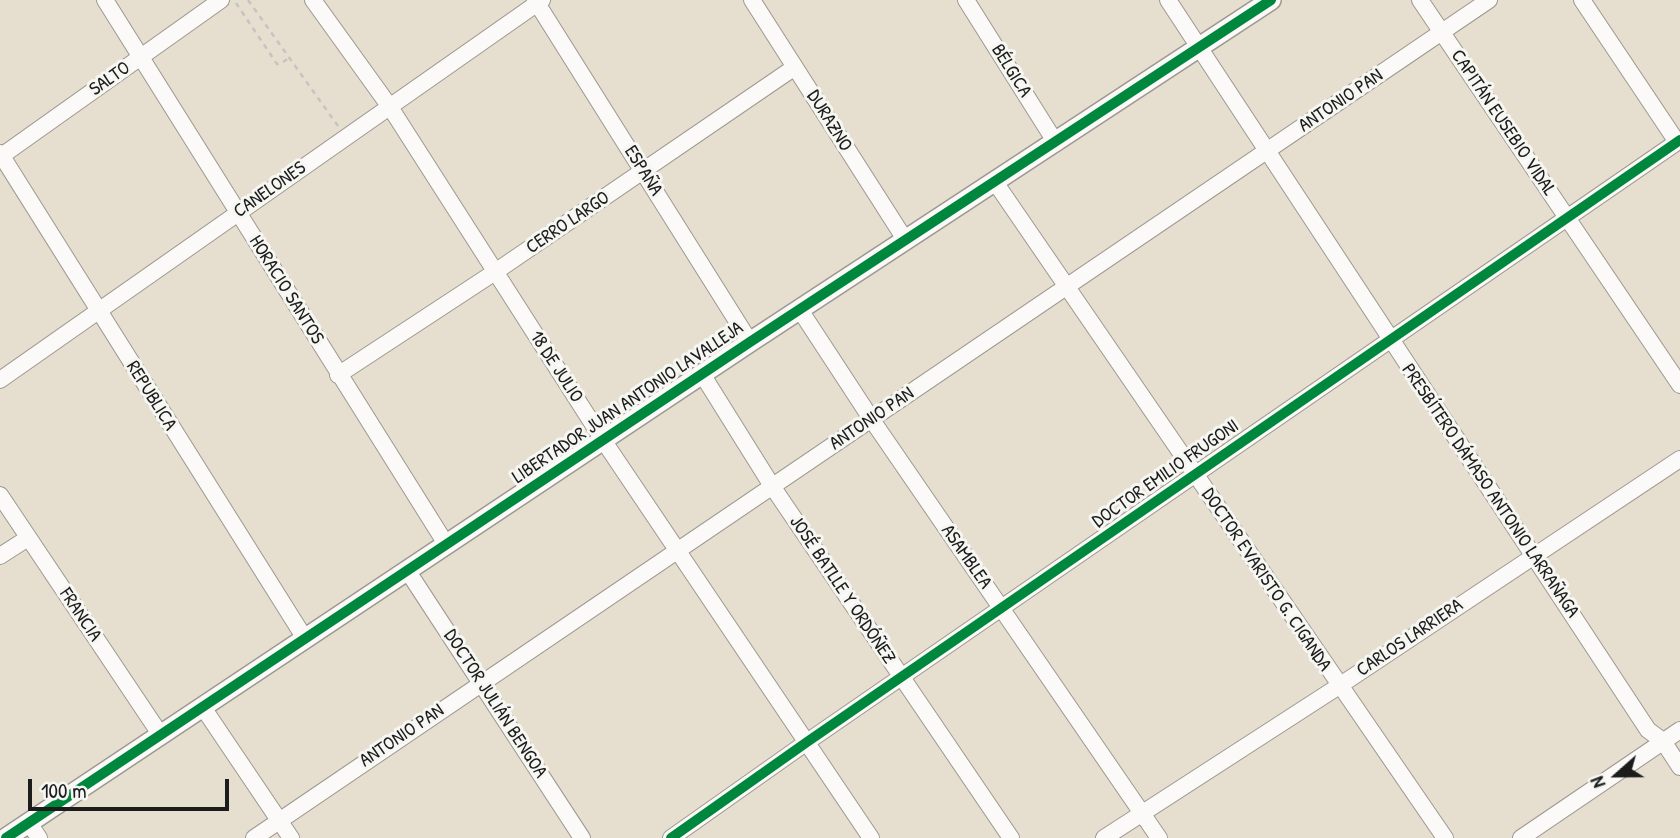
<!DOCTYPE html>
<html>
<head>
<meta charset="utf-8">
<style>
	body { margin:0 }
	#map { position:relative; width:1680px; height:838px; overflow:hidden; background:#e6decf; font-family:"Patrick Hand",sans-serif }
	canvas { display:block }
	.north { position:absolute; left:1582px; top:740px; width:70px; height:70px; -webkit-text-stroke:5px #f6f6f2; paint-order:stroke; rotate:249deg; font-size:19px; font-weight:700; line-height:28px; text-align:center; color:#1c1c1c }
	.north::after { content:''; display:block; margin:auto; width:24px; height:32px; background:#1c1c1c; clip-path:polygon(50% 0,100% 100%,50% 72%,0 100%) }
	.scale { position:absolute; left:28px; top:779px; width:201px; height:32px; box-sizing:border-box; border:4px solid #1c1c1c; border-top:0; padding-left:9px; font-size:21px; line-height:24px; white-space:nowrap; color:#1c1c1c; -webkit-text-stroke:5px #f6f6f2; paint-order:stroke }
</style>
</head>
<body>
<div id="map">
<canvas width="1680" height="838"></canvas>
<div class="north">N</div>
<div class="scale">100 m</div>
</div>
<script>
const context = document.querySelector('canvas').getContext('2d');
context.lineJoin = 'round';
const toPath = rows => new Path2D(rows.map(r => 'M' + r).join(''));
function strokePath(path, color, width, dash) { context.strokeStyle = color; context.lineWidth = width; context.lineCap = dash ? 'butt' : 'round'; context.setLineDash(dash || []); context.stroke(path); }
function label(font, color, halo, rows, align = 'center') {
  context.font = font + ' "Patrick Hand",sans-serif'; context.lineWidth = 6; context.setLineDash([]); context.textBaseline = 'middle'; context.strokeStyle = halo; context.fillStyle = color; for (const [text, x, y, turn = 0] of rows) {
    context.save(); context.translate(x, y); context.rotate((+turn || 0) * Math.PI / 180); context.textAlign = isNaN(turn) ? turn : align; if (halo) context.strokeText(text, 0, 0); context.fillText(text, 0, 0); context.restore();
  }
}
const path = toPath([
	[248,0,338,126],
	[236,3,277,64,280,64,289,58]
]);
const minor = toPath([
	[105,0,446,544],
	[313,0,390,107,603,440,871,838],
	[535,0,750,342],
	[752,0,906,241],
	[966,0,1056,143],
	[1168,0,1648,730,1663,741,1680,767],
	[1420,0,1680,385],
	[1582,0,1677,142],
	[0,153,304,637],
	[0,157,221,0],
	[995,182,1445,838],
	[800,310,872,420,1159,838],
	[702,374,772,486,1011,838],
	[338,375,495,272,795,67],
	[0,380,542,0],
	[0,495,160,734],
	[0,556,28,538],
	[407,570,582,838],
	[202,706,291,838],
	[29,823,39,838],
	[254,838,1489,0],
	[671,838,807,742,1680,140],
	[1104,838,1339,686,1680,459],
	[1521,838,1680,730]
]);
const tertiary = toPath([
	[6,838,750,342,1271,0]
]);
const cycleway = toPath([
	[6,838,750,342,1271,0],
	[671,838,807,742,1680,140]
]);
const streetNames = [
	["BÉLGICA",1011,71,58],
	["SALTO",110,79,-35],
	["ANTONIO PAN",1341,101,-34],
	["DURAZNO",829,121,58],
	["CAPITÁN EUSEBIO VIDAL",1503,123,56],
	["ESPAÑA",643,171,58],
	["CANELONES",270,190,-35],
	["CERRO LARGO",568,223,-34],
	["HORACIO SANTOS",286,290,58],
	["18 DE JULIO",556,367,57],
	["REPUBLICA",151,396,58],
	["LIBERTADOR JUAN ANTONIO LAVALLEJA",628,403,-34],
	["ANTONIO PAN",872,419,-34],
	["DOCTOR EMILIO FRUGONI",1166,474,-35],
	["PRESBÍTERO DÁMASO ANTONIO LARRAÑAGA",1490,491,56],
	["ASAMBLEA",966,557,55],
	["DOCTOR EVARISTO G. CIGANDA",1266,580,56],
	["JOSÉ BATLLE Y ORDÓÑEZ",842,590,56],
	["FRANCIA",80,615,56],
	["CARLOS LARRIERA",1410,638,-34],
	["DOCTOR JULIÁN BENGOA",495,704,57],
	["ANTONIO PAN",402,736,-34]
];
strokePath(minor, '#9d9890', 18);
strokePath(tertiary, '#9d9890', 22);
strokePath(path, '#c6c4c1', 2.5, [5, 5]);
strokePath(minor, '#fbfaf8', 16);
strokePath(tertiary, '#fbfaf8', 19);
strokePath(cycleway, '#00873e', 10);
label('19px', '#1c1c1c', '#f6f6f2', streetNames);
</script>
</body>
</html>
